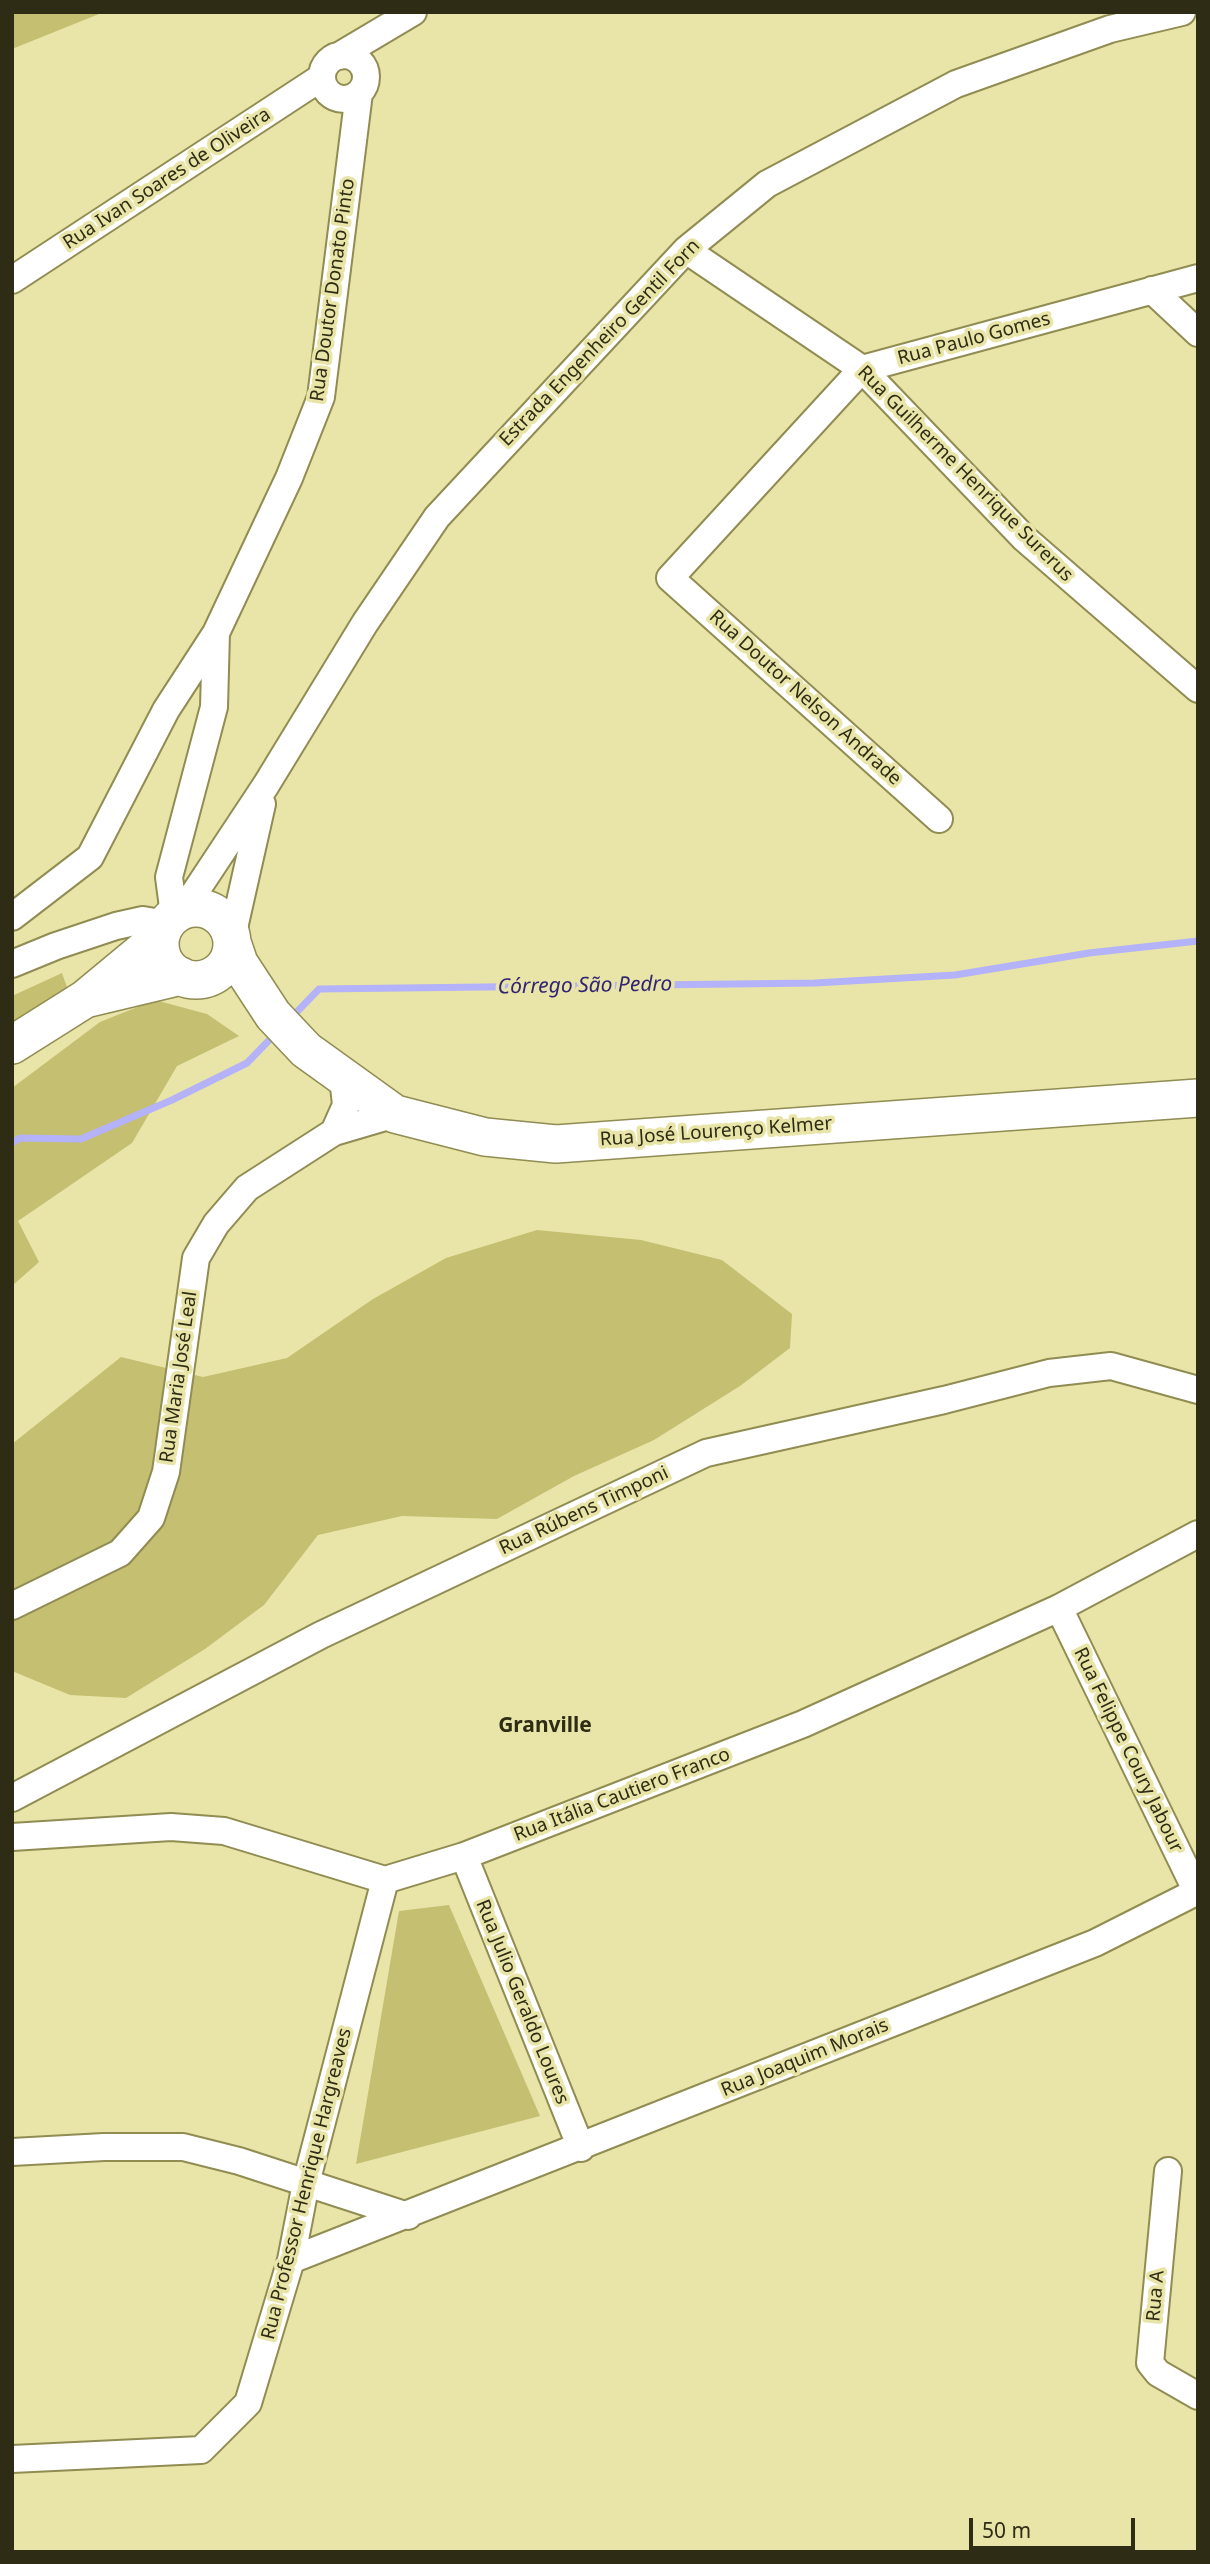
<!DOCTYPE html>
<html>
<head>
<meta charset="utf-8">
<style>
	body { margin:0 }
	#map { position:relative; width:1210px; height:2564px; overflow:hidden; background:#e9e5a8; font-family:"Noto Sans",sans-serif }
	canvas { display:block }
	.frame { position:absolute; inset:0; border:14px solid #2e2c14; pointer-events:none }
	.scale { position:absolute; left:969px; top:2518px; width:166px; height:32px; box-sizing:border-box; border:4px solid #2e2c14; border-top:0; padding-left:9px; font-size:21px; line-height:24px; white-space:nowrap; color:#2e2c14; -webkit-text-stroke:5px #e9e5a8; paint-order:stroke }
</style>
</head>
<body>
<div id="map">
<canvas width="1210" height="2564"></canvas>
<div class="frame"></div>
<div class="scale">50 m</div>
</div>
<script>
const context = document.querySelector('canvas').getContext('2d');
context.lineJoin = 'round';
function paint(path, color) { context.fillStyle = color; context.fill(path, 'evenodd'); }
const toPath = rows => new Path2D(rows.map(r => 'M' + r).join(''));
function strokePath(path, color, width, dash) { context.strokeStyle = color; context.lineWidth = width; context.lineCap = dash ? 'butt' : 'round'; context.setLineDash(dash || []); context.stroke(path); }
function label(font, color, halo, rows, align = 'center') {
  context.font = font + ' "Noto Sans",sans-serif'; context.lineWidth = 7; context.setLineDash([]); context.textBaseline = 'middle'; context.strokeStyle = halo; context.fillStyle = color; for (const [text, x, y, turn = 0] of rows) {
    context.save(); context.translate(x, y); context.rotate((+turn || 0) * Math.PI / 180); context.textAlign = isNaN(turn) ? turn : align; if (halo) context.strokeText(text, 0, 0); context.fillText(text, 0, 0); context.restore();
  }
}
const green = toPath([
	[12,12,104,12,12,49],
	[62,973,69,993,12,1028,12,996],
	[155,1000,207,1014,239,1036,177,1066,132,1143,18,1221,39,1262,12,1286,12,1088,100,1022],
	[537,1230,641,1240,722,1260,792,1314,790,1348,740,1386,654,1440,574,1476,497,1519,402,1516,318,1535,264,1605,205,1649,126,1698,70,1695,12,1671,12,1444,121,1357,203,1377,287,1358,373,1299,446,1258],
	[449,1905,540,2116,356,2164,399,1911]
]);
const stream = toPath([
	[290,1019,319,989,815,983,955,975,1089,953,1198,941],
	[12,1143,20,1138,81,1139,172,1100,247,1063,277,1032]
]);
const street = toPath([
	'322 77a22 22 0 1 1 44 0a22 22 0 1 1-44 0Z',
	[339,56,413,12],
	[686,250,862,369,1025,539,1198,689],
	[12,280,322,77],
	[1152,290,1198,333],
	[939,819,670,578,862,369,1198,278],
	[184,909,266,785,365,623,437,517,686,250,767,184,956,84,1110,29,1182,12],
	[174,915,169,877,214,707,216,633],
	[12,917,90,857,166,710,216,633,289,478,321,397,359,93],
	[232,937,262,804],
	[12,964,56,946,116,926,143,920,166,924],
	[334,1132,346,1105,343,1077],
	[12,1606,120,1553,151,1518,166,1472,196,1258,216,1224,247,1188,334,1132,395,1114],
	[1059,1608,1197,1892],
	[12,1798,321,1635,706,1453,944,1400,1049,1373,1111,1366,1198,1390],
	[12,1837,171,1827,224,1831,385,1880,464,1856,803,1724,1059,1608,1198,1534],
	[464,1856,581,2148],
	[12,2152,104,2147,183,2147,239,2161,408,2216],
	[1168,2171,1150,2363,1158,2373,1198,2396],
	[291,2260,1095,1943,1198,1891],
	[12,2459,201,2450,248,2403,291,2260,306,2183,385,1880]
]);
const secondary = toPath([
	'160 944a36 36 0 1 1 72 0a36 36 0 1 1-72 0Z',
	[233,945,239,963,273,1015,306,1050,395,1114,485,1137,556,1144,1198,1098],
	[89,998,181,976],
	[12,1045,85,999,161,936]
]);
const streetNames = [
	["Rua Ivan Soares de Oliveira",167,179,-33],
	["Rua Doutor Donato Pinto",333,290,-82],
	["Rua Paulo Gomes",974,339,-15],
	["Estrada Engenheiro Gentil Forn",600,343,-46],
	["Rua Guilherme Henrique Surerus",965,474,45],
	["Rua Doutor Nelson Andrade",805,698,42],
	["Rua José Lourenço Kelmer",716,1132,-4],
	["Rua Maria José Leal",179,1377,-82],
	["Rua Rúbens Timponi",584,1511,-25],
	["Rua Felippe Coury Jabour",1128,1750,64],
	["Rua Itália Cautiero Franco",622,1795,-21],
	["Rua Julio Geraldo Loures",522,2002,68],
	["Rua Joaquim Morais",805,2058,-22],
	["Rua Professor Henrique Hargreaves",307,2184,-76],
	["Rua A",1156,2296,-85]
];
const waterNames = [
	["Córrego São Pedro",585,986,-1]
];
const neighbourhoodNames = [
	["Granville",545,1726]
];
paint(green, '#c5bf71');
strokePath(stream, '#b4b2f9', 7);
strokePath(street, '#908c52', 30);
strokePath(secondary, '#908c52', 40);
strokePath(street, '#fff', 26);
strokePath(secondary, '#fff', 37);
label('19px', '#2e2c14', '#e9e5a8', streetNames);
label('italic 21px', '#322474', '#e9e5a8', waterNames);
label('bold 21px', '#2e2c14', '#e9e5a8', neighbourhoodNames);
</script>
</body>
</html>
